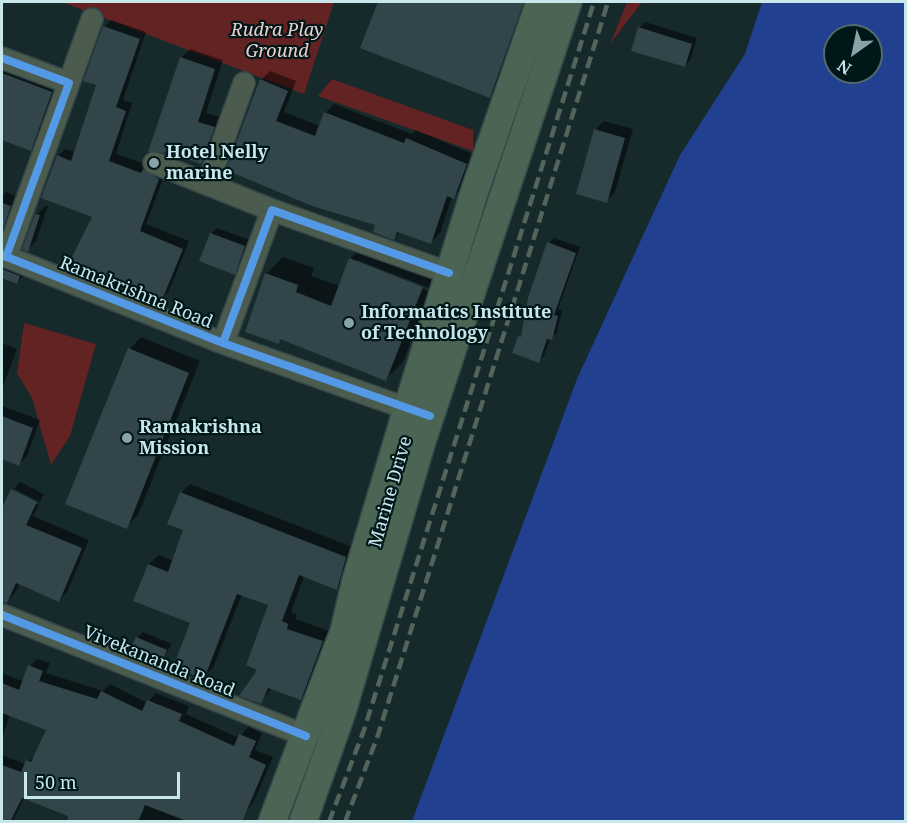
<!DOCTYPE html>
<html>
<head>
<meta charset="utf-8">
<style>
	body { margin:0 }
	#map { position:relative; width:907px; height:823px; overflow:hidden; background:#16292b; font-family:"Noto Serif",serif }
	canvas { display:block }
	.frame { position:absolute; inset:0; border:3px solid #c7e7ea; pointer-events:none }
	.north { position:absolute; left:823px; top:24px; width:60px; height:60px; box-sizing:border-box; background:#00171a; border:2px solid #506a6d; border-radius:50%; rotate:213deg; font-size:16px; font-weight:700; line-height:24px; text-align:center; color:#c7e7ea }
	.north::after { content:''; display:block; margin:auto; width:21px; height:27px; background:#89a4a7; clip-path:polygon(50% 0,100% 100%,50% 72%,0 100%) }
	.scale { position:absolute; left:24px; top:772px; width:156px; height:27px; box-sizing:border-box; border:3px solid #c7e7ea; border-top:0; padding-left:8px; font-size:18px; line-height:21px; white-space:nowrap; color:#c7e7ea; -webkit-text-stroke:4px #00171a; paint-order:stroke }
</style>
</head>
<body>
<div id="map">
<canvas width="907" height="823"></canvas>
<div class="frame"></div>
<div class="north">N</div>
<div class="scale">50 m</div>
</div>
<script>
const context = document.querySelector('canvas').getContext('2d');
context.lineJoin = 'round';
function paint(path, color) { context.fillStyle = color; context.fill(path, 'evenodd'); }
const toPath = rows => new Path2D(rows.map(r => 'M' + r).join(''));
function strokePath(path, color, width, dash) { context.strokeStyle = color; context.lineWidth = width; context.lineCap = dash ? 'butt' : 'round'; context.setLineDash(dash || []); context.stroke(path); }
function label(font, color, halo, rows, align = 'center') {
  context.font = font + ' "Noto Serif",serif'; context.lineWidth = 4.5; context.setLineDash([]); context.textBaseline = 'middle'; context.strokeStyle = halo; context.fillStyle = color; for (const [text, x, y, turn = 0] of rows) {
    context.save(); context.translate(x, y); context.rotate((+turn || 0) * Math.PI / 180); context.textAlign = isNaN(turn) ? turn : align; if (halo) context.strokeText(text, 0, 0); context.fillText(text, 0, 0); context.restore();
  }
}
const green = toPath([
	[62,2,334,2,304,94],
	[627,2,642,2,610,44],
	[332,79,473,130,473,151,318,96],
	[24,323,96,344,70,436,51,465,32,398,17,373]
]);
const water = toPath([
	[762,2,905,2,905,821,412,821,577,379,680,155,745,54],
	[835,36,871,36,871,72,835,72]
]);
const shadow = toPath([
	[380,2,528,2,499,87,490,96,362,47],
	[111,20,146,32,123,100,132,103,116,154,166,171,146,224,189,241,169,291,162,298,94,216,58,156,65,149,75,152,98,84,104,27],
	[645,22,697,38,690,60,684,66,639,28],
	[190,49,223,60,206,113,223,118,210,153,201,162,181,58],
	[2,68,62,81,41,139,30,149,2,139],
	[270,71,296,81,284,112,320,126,325,113,334,104,412,134,416,130,475,155,462,188,452,197,440,233,431,242,400,232,394,238,377,225,228,169,261,80],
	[604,121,633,129,615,192,606,201,595,130],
	[6,192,19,197,2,239,2,197],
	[46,206,48,206,36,241,27,250,36,215],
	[217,228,250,240,240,267,234,273,201,260,212,233],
	[554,238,580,247,558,309,562,310,557,333,550,338,544,356,538,361,514,352,523,333,549,243],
	[367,242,438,270,403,362,386,379,282,338,278,342,266,274,283,257,314,268,311,276,340,286,350,259],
	[357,260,430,288,429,291,357,263],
	[2,252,26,273,17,282,2,277],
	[141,337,200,361,138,515,126,527,130,349],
	[2,343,17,349,2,389],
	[2,406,40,420,27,456,19,464,2,457],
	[20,482,44,494,40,502,14,489],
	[190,484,355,548,346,579,337,588,304,576,291,612,297,614,295,619,332,632,310,688,301,698,272,688,260,702,259,669,270,604,242,594,213,668,203,677,192,623,135,600,149,564,159,555,174,561,185,529,181,493],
	[13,489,13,492,39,505,33,516,89,540,67,592,59,600,20,583,15,593,6,602,2,602,2,511],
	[143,632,172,644,160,663,137,638],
	[37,659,50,663,46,673,103,691,110,684,147,703,156,693,189,706,186,714,239,738,248,727,262,733,255,750,273,757,255,799,240,822,69,822,70,815,25,797,12,822,2,822,2,755,26,764,36,754,48,730,10,715,2,738,2,673,24,682,30,666]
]);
const building = toPath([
	[378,2,524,2,490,98,360,48],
	[103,26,140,39,116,107,126,111,109,161,141,173,143,169,159,179,140,231,183,249,162,300,70,261,92,217,41,198,57,155,71,161,96,85,83,81],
	[638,27,692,44,685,67,631,51],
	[180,57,215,69,198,122,215,127,201,164,169,153,148,152],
	[2,73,52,92,31,151,2,140],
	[260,79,288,91,276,121,315,136,324,112,404,143,406,138,467,164,454,199,447,196,431,244,397,232,394,240,373,232,375,225,312,206,226,170],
	[594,129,625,138,607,203,576,194],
	[2,203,11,206,2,232],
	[35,214,40,215,28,252,22,249],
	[210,233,245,246,235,275,199,261],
	[547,242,576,253,554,315,558,316,552,340,547,339,539,363,512,353,518,336,521,337,528,298],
	[349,258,423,287,386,381,280,339,279,344,245,332,265,273,298,285,296,292,331,306],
	[2,269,20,276,17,284,2,278],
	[128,348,189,373,127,529,65,504],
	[2,416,33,428,19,466,2,459],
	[11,489,37,502,26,525,82,548,59,602,16,583,7,603,2,602,2,508],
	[180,492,346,557,337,590,299,575,282,621,288,624,287,629,323,641,301,700,268,688,261,704,239,696,257,670,246,665,268,605,237,594,204,679,173,667,190,623,133,601,148,564,168,572,183,530,167,524],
	[136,637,167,650,161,664,129,652],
	[28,665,43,671,39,681,97,699,101,691,142,711,147,700,182,714,179,721,234,746,239,734,256,741,249,757,266,765,242,822,189,822,145,805,138,822,67,822,68,816,22,798,10,822,2,822,2,765,21,772,26,760,31,762,46,730,2,713,2,683,19,690]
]);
const minor = toPath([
	[2,58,69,83,6,257],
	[69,83,92,19],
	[154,163,272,210],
	[208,183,244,83],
	[2,255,223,343,422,414],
	[223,343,272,210,449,273],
	[2,615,306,736]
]);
const major = toPath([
	[272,822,344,631,356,580,407,409,475,190,540,2],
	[303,822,342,712,422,441,568,2]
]);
const rail = toPath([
	[329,822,364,730,594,2],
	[345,822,378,735,608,2]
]);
const cycleway = toPath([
	[2,58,69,83,6,257],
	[2,255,223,343,430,416],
	[223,343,272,210,449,273],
	[2,615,306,736]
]);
const markers = [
	[154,163,6,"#89a4a7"],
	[349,323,6,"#89a4a7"],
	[127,438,6,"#89a4a7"]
];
const parkNames = [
	["Rudra Play",277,31],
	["Ground",277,52]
];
const poiNames = [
	["Hotel Nelly",166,153],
	["marine",166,174],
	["Informatics Institute",361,313],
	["of Technology",361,334],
	["Ramakrishna",139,428],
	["Mission",139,449]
];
const streetNames = [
	["Ramakrishna Road",136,293,22],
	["Marine Drive",391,492,-74],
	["Vivekananda Road",159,662,22]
];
paint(green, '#622322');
paint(water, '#214190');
paint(shadow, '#0007');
paint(building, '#32454a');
strokePath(minor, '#344648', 24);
strokePath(major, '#344648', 30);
strokePath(minor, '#4b5c4e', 21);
strokePath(major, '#4c6453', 27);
strokePath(rail, '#53645d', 4.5, [12, 6]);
strokePath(cycleway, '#5399e6', 8);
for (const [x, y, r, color] of markers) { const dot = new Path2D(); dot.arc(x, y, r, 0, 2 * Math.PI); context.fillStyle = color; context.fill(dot); strokePath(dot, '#00171a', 2); }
label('italic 18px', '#edcdca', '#00171a', parkNames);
label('bold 18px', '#c7e7ea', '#00171a', poiNames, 'left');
label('18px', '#c7e7ea', '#00171a', streetNames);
</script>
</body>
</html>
